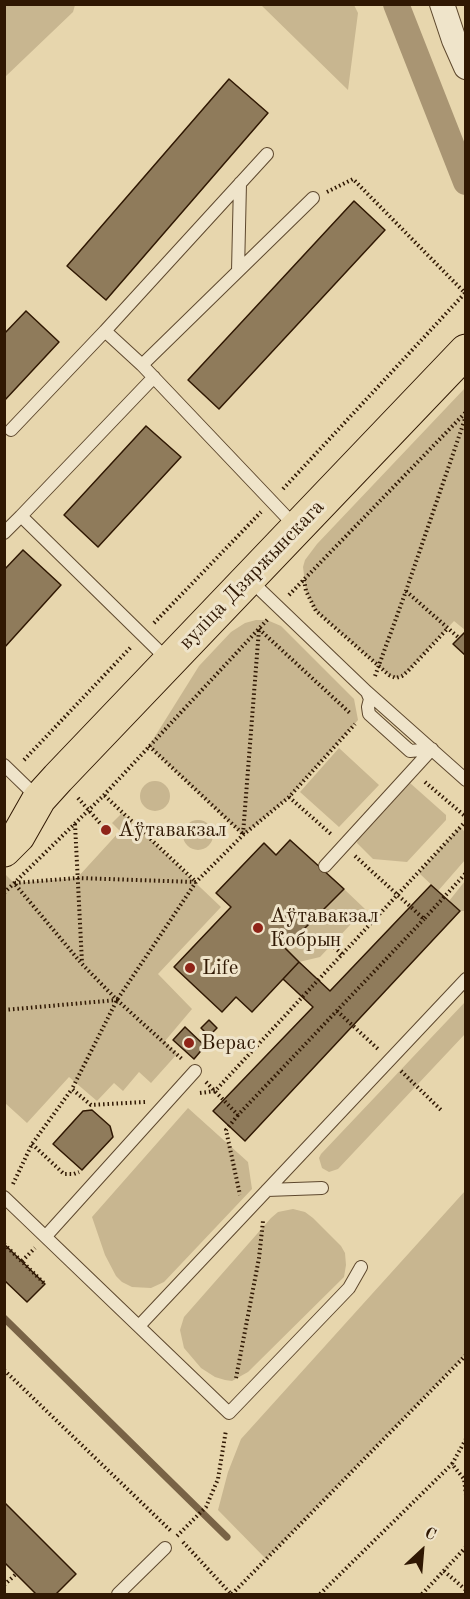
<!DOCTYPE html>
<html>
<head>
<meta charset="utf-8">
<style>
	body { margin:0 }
	#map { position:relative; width:470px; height:1599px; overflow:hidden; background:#e7d6ad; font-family:"Old Standard TT",serif }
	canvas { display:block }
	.frame { position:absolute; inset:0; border:6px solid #301803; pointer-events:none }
	.north { position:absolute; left:392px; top:1521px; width:60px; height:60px; -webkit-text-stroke:4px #efe4ca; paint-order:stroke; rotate:26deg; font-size:16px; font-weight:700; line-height:24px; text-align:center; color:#301803 }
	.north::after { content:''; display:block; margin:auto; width:21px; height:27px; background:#301803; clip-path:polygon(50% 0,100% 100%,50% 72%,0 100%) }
</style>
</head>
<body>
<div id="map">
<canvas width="470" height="1599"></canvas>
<div class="frame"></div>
<div class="north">С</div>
</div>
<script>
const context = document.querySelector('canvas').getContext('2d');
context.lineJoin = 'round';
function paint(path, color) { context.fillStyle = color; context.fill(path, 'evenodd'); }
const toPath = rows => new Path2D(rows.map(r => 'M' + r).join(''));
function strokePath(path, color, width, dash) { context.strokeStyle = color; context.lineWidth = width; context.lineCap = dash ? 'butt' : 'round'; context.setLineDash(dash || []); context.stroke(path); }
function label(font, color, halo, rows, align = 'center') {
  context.font = font + ' "Old Standard TT",serif'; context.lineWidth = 6; context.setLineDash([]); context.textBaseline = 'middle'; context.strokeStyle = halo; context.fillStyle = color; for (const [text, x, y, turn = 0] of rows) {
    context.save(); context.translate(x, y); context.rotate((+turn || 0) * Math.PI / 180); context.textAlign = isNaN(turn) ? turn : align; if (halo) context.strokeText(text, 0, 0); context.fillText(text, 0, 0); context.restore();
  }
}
const green = toPath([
	[5,4,75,5,73,12,5,77],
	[261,5,354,5,358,13,348,90],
	[465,388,465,630,454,621,408,671,402,676,396,678,389,675,316,611,306,591,303,567,305,560,317,544],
	[256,620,267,620,281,626,354,699,358,720,289,797,243,835,149,746,199,666,231,632,245,623],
	[339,748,379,785,339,827,300,792],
	'140 796a15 15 0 1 1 30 0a15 15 0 1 1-30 0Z',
	[410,783,446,815,446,820,407,862,373,859,357,843,358,837,405,785],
	[122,813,221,907,158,974,192,1009,165,1041,177,1054,151,1083,139,1072,123,1091,114,1083,97,1101,69,1077,27,1123,5,1103,5,874,14,883,77,878,120,831,112,823],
	'183 835a15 15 0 1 1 30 0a15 15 0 1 1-30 0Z',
	[460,827,465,832,465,860,438,891,419,873],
	[465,881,465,911,460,911,449,901],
	[344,889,365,909,320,957,299,962,285,948],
	[465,1002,465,1034,338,1169,329,1172,322,1168,319,1158,321,1154],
	[188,1108,248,1162,252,1189,164,1282,151,1288,132,1287,122,1282,116,1276,105,1255,92,1217],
	[465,1191,465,1355,266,1559,218,1510,228,1472,241,1439],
	[293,1209,305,1212,313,1218,341,1246,345,1253,346,1265,344,1277,248,1372,232,1381,225,1380,215,1377,201,1368,184,1348,180,1330,184,1317,271,1218,278,1212]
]);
const stream = toPath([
	[4,1318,227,1537]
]);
const canal = toPath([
	[396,4,466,182]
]);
const building = toPath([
	[229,79,268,113,106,300,67,266,229,79],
	[354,201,385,230,219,409,188,380,354,201],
	[26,311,59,342,4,401,4,334,26,311],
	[146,426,181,457,98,547,64,515,146,426],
	[23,550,61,585,4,648,4,570,23,550],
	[466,631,466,656,453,644,466,631],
	[290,840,344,889,285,948,299,962,252,1012,236,997,222,1012,174,967,231,907,216,893,264,843,276,855,290,840],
	[431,885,460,911,245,1141,213,1111,313,1007,283,979,299,962,330,991,431,885],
	[209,1020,217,1028,209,1036,201,1028,209,1020],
	[185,1027,205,1046,194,1059,173,1040,185,1027],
	[92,1110,110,1126,113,1137,82,1170,53,1144,83,1111,92,1110],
	[4,1244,45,1284,27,1302,4,1280,4,1244],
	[4,1502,76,1574,56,1594,36,1594,4,1562,4,1502]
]);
const path = toPath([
	[327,192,353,179,465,293],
	[283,489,466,292],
	[304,580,306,591,316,611,389,675,396,678,402,676,408,671,448,628],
	[406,591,459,638],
	[289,595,466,412],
	[154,623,261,512],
	[259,629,351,714],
	[375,676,406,591,466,416],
	[149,746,243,834],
	[24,760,132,646],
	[425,782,466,817],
	[289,797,332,835],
	[78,798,106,830],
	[75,824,82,963],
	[243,834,259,629],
	[355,856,424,919,466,873],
	[4,893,104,795,268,619],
	[334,947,342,954],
	[117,1000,183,1060],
	[4,1010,117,1000,82,964,14,883,77,878,196,882,104,795],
	[337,1011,378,1049],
	[401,1071,441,1110],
	[206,1082,238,1115,424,919],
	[200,1093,215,1091,466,821],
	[145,1102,91,1105,72,1089,117,1000,196,882,243,835,289,797,355,724],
	[238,1115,226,1130,240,1195],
	[32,1144,64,1174,74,1174,79,1172],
	[13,1184,32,1144,72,1089],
	[4,1244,45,1284],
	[22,1261,35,1248],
	[4,1370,171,1531],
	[236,1378,259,1258,263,1221],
	[466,1439,452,1464,464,1479,466,1495],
	[177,1536,206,1507,218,1479,226,1430],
	[183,1542,231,1594],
	[444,1571,466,1590],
	[4,1585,16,1574],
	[232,1594,466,1355],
	[320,1594,452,1464],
	[422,1594,466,1547]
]);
const lane = toPath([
	[238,271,240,183],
	[142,365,105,331,267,154],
	[154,377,21,516,169,661],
	[11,430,105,331],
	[296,527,142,365,313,198],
	[4,533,21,516],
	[249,579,367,692,466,780],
	[367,692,370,699,368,707,369,714,410,751,432,749],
	[4,765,38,798],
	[325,866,432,749],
	[267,1190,322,1188],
	[4,1197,229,1413,349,1288,361,1267],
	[46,1236,195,1071],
	[139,1326,466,979],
	[118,1594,165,1548]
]);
const street = toPath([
	[442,4,454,40,466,67]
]);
const primary = toPath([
	[4,850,18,836,39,799,58,778,466,351]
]);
const markers = [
	[106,830,6,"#8f2418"],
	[258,928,6,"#8f2418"],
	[190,968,6,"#8f2418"],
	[189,1043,6,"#8f2418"]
];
const streetNames = [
	["вуліца Дзяржынскага",252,575,-46]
];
const poiNames = [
	["Аўтавакзал",118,830],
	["Аўтавакзал",270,916],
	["Кобрын",270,940],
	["Life",202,968],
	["Верас",201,1043]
];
paint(green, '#c8b690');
strokePath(stream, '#796346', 7);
strokePath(canal, '#a99573', 26);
paint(building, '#8f7b5b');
strokePath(building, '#301803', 1.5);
strokePath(lane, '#5e482e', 14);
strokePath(street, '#5e482e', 26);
strokePath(primary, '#301803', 35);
strokePath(path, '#301803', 4, [1.5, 3]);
strokePath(lane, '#efe4ca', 12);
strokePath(street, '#efe4ca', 24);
strokePath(primary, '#e7d6ad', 33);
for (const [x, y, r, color] of markers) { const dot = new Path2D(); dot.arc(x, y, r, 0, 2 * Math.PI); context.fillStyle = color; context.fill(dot); strokePath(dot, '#efe4ca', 2); }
label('21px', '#301803', '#efe4ca', streetNames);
label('21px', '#301803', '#efe4ca', poiNames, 'left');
</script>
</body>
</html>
